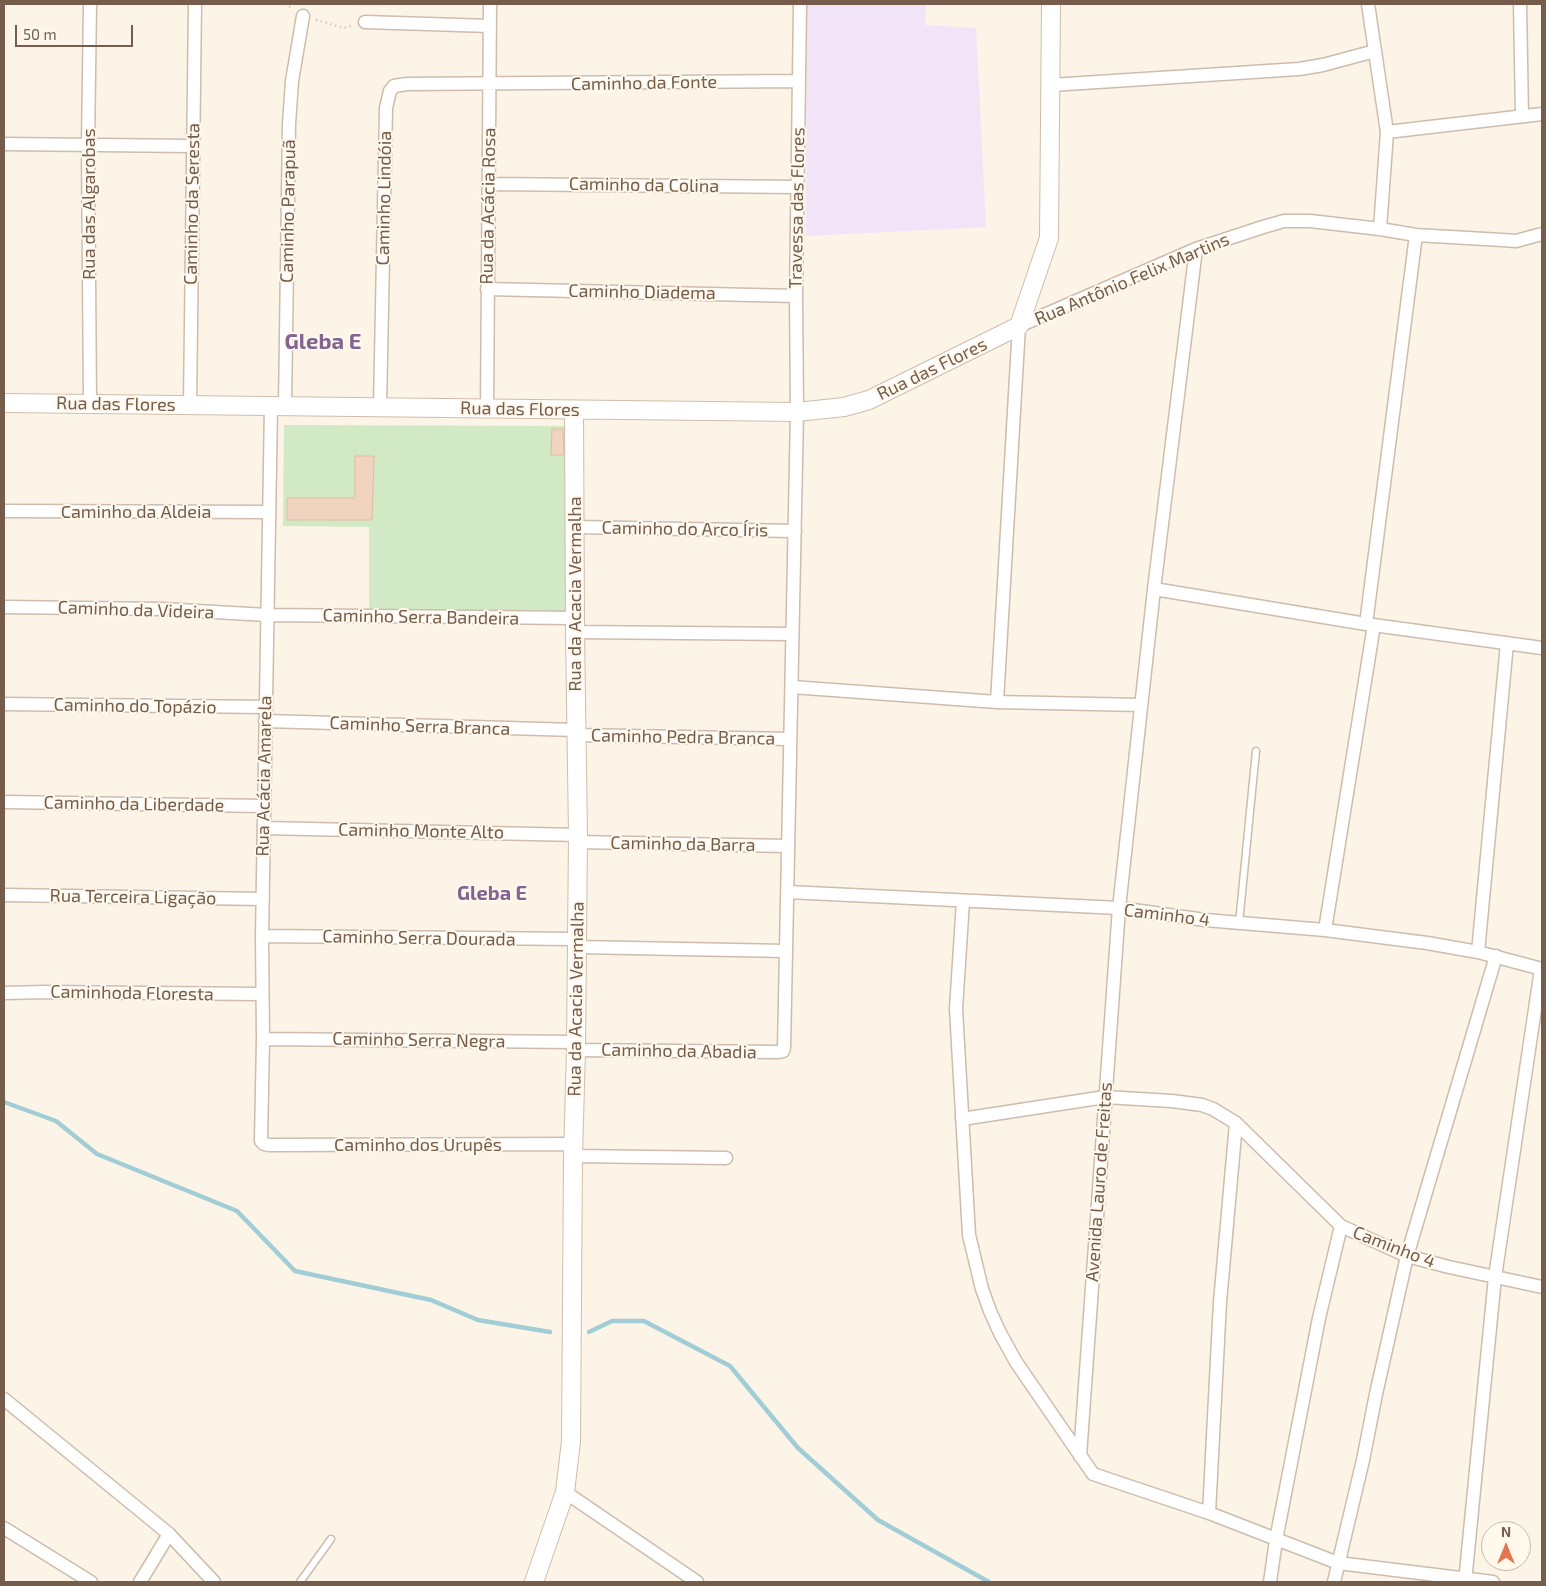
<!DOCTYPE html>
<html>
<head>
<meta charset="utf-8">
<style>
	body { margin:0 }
	#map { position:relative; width:1546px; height:1586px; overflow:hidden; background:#fcf4e6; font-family:"Exo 2",sans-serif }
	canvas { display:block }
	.frame { position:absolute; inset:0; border:5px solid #755c4b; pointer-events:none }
	.north { position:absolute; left:1481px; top:1521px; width:50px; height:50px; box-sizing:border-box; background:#fff8ed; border:1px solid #c8baac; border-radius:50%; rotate:0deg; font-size:14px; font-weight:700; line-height:20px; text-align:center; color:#755c4b }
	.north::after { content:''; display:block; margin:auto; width:18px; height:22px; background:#e3754f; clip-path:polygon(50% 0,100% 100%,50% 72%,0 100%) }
	.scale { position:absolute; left:15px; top:25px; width:118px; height:22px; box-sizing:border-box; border:2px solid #755c4b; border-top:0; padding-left:6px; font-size:15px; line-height:18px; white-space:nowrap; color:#755c4b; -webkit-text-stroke:4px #fff8ed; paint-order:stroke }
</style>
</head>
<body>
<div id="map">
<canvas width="1546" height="1586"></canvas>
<div class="frame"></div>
<div class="north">N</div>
<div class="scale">50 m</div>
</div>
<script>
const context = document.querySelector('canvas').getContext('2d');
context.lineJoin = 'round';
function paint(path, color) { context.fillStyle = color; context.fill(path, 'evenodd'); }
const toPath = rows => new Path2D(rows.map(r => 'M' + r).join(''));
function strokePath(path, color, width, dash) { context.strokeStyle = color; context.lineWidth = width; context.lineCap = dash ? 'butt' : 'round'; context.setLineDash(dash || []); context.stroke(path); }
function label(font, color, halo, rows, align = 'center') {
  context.font = font + ' "Exo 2",sans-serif'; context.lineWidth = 4; context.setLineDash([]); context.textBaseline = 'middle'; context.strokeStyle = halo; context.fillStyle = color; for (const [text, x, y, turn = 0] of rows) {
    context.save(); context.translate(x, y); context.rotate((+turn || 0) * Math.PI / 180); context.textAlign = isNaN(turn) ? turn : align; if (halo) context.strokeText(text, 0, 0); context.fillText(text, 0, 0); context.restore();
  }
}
const education = toPath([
	[807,4,926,4,925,25,976,28,986,227,806,236]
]);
const green = toPath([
	[284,425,568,426,565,614,369,611,369,527,283,526]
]);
const stream = toPath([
	[4,1102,56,1121,97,1154,237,1211,295,1271,431,1300,478,1320,550,1332],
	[589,1332,612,1321,644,1321,730,1366,798,1448,878,1520,989,1582]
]);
const building = toPath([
	[552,429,563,429,564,455,551,455,552,429],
	[355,456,374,456,372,520,287,520,287,498,355,498,355,456]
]);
const path = toPath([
	[285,4,293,9],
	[316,20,344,28,351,26]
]);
const lane = toPath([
	[1239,923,1256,751],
	[300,1582,331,1539]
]);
const street = toPath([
	[90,4,88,145,90,404],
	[1368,4,1387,132,1380,229],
	[1520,4,1522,116],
	[365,22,490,26],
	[1051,85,1299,69,1323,65,1375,51],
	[1387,132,1542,114],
	[4,144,193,146],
	[489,184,798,187],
	[487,289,796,296],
	[190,405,195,4],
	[271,406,262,936,263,1039,261,1141,264,1144,269,1145,573,1144],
	[285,407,289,124,292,81,303,16],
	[380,407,386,108,390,91,394,86,407,84,798,81],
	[487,409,490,4],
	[4,511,269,512],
	[575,527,795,531],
	[1154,589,1366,624,1542,648],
	[4,607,162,609,267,615,575,618],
	[1366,624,1416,235],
	[575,632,792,634],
	[792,687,997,702,1141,705],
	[997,702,1019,326,1196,249,1263,227,1284,221,1310,221,1380,229,1416,235,1502,240,1516,241,1542,234],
	[4,704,266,707],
	[265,721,576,730],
	[576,735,790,739],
	[4,802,264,806],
	[264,828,578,835],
	[577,842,788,846],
	[788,892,1119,908,1205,920,1325,930,1427,943,1478,952,1542,969],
	[4,895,263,899],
	[963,901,956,1009,969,1235,982,1289,990,1311,1000,1333,1016,1362,1093,1474,1209,1513,1338,1563,1493,1582],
	[1325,930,1374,625],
	[262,936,577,939],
	[577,947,786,951],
	[1478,952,1507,643],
	[4,993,45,992,261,994],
	[263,1039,576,1042],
	[576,1050,777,1052,783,1051,784,1048,797,412,796,296,800,4],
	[962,1119,1105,1097,1172,1101,1202,1105,1213,1109,1236,1123,1341,1226,1407,1256,1449,1267,1542,1287],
	[573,1156,726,1158],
	[4,1399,169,1534,214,1582],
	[1080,1456,1119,908,1154,589,1196,249],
	[565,1492,697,1582],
	[1209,1513,1220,1302,1236,1123],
	[4,1528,91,1582],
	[140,1582,169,1534],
	[1270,1582,1276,1540,1319,1318,1341,1226],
	[1334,1582,1363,1460,1376,1394,1407,1256,1496,956],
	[1465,1582,1495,1277,1541,969]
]);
const secondary = toPath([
	[4,403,797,412,844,407,869,400,1019,326,1049,238,1051,4],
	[534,1582,565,1492,571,1441,573,1156,576,1050,578,835,575,632,574,410]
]);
const streetNames = [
	["Caminho da Fonte",644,83,-1],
	["Caminho da Colina",644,185,1],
	["Caminho Lindóia",384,198,-89],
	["Rua das Algarobas",89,204,-90],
	["Caminho da Seresta",192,204,-89],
	["Rua da Acácia Rosa",488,206,-89],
	["Travessa das Flores",797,208,-89],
	["Caminho Parapuã",288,211,-89],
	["Rua Antônio Felix Martins",1132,279,-23],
	["Caminho Diadema",642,292,1],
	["Rua das Flores",932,369,-26],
	["Rua das Flores",116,404,1],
	["Rua das Flores",520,409,1],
	["Caminho da Aldeia",136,512],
	["Caminho do Arco Íris",685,529,1],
	["Rua da Acacia Vermalha",575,594,-90],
	["Caminho da Videira",136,610,2],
	["Caminho Serra Bandeira",421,617,1],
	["Caminho do Topázio",135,706,1],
	["Caminho Serra Branca",420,726,2],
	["Caminho Pedra Branca",683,737,1],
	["Rua Acácia Amarela",264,776,-89],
	["Caminho da Liberdade",134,804,1],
	["Caminho Monte Alto",421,831,1],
	["Caminho da Barra",683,844,1],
	["Rua Terceira Ligação",133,897,1],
	["Caminho 4",1167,915,7],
	["Caminho Serra Dourada",419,938,1],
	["Caminhoda Floresta",132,993,1],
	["Rua da Acacia Vermalha",576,999,-89],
	["Caminho Serra Negra",419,1040,1],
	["Caminho da Abadia",679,1051,1],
	["Caminho dos Urupês",418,1145],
	["Avenida Lauro de Freitas",1099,1182,-86],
	["Caminho 4",1394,1247,21]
];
const quarterNames = [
	["Gleba E",492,893]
];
const districtNames = [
	["Gleba E",323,342]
];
paint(education, '#f1e3f8');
paint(green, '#d2e9c5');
strokePath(stream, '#a1cdd7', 4.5);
paint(building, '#f1d4bf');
strokePath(building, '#e3bb9f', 1);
strokePath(lane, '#cebcad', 9);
strokePath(street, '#cebcad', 15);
strokePath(secondary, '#d0bdaa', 20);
strokePath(path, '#d6b8a1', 2.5, [1, 4]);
strokePath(lane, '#fff', 6);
strokePath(street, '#fff', 12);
strokePath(secondary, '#fff', 18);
label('18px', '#755c4b', '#fff8ed', streetNames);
label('bold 20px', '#836391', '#fff8ed', quarterNames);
label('bold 22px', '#836391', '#fff8ed', districtNames);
</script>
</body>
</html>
